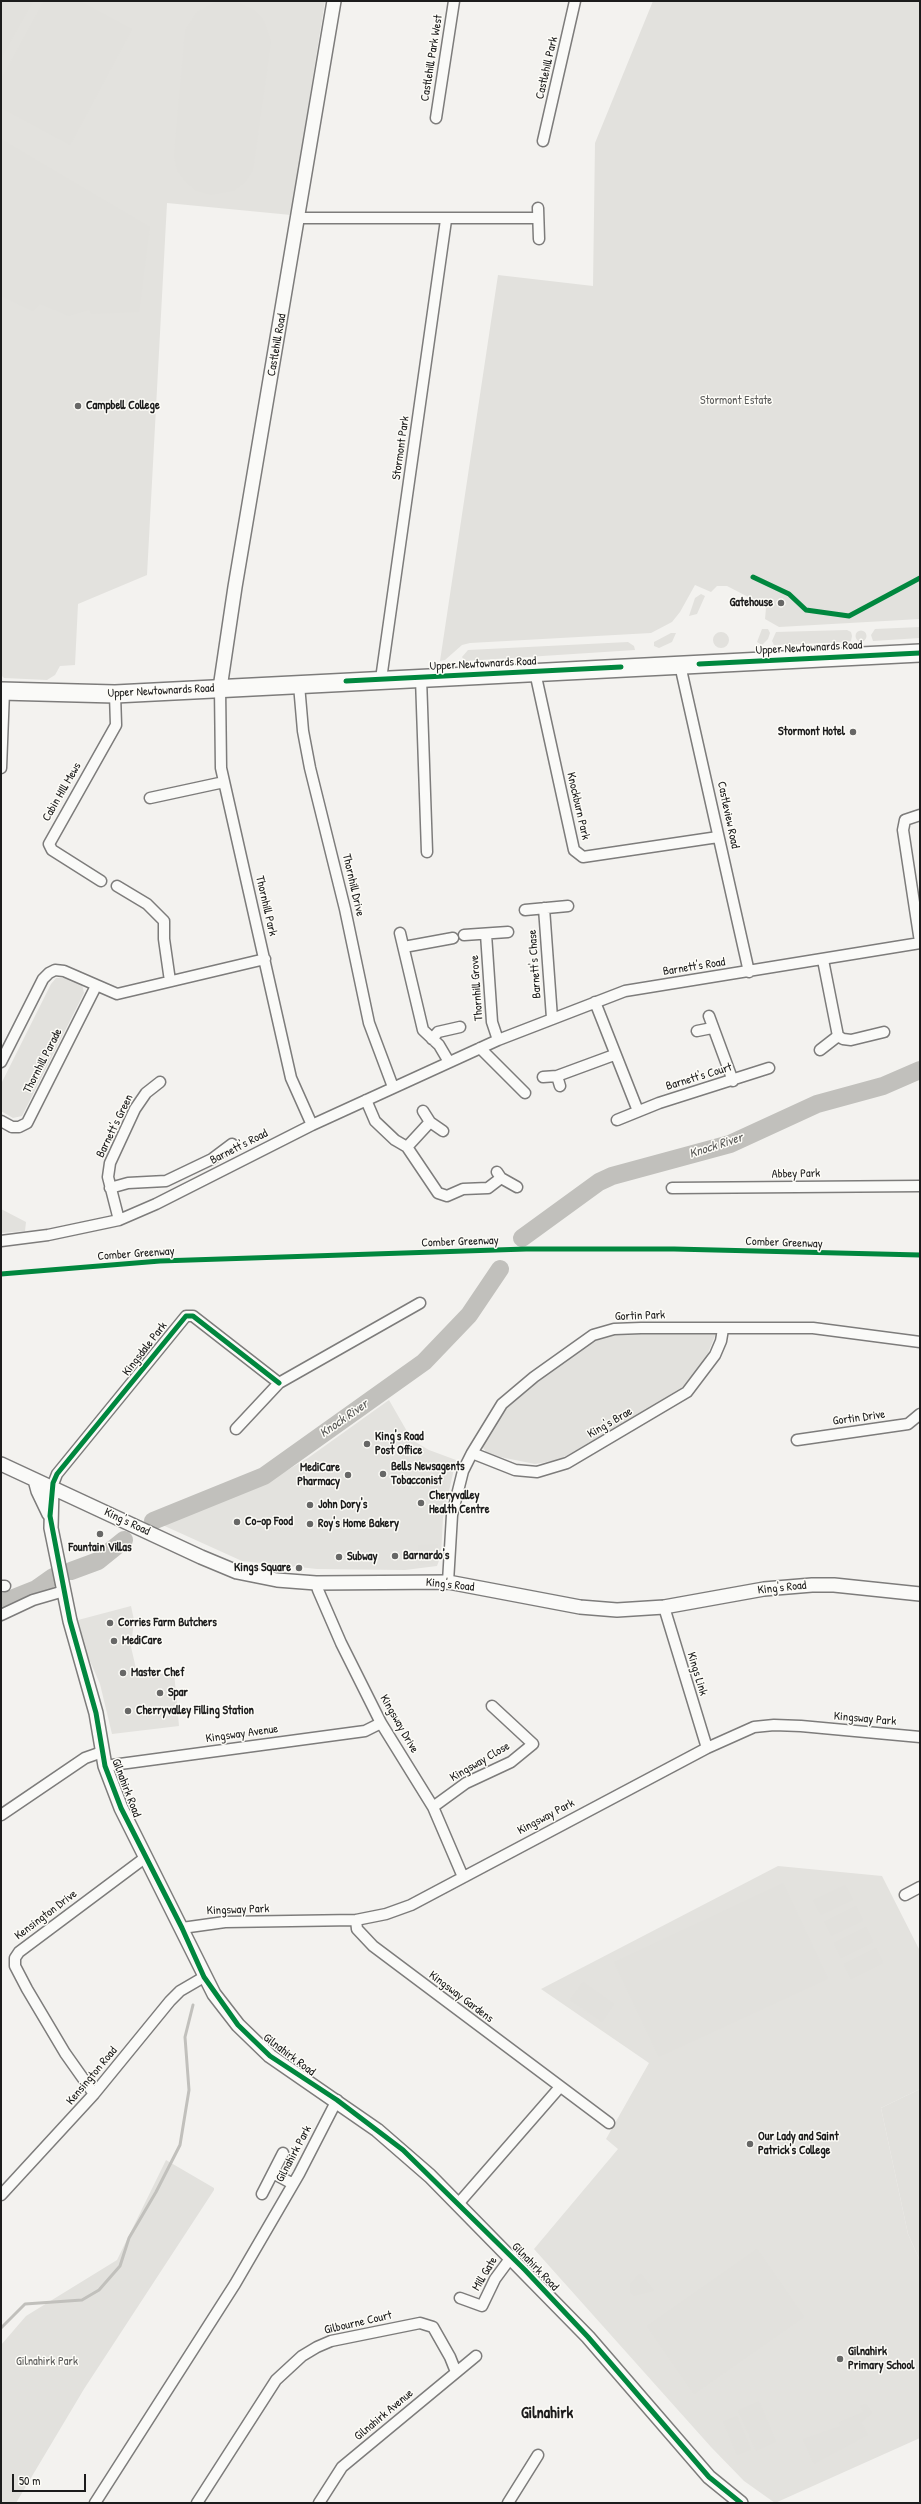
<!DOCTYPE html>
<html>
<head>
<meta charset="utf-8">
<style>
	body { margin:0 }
	#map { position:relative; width:921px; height:2504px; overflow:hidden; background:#f3f2ef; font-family:"Patrick Hand",sans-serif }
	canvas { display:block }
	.frame { position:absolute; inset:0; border:2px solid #1c1c1c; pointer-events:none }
	.scale { position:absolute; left:12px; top:2474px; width:74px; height:18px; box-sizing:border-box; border:2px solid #1c1c1c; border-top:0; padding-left:5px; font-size:12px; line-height:14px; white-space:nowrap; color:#1c1c1c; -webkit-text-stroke:3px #fdfcf7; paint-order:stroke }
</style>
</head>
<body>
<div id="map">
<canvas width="921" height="2504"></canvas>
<div class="frame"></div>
<div class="scale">50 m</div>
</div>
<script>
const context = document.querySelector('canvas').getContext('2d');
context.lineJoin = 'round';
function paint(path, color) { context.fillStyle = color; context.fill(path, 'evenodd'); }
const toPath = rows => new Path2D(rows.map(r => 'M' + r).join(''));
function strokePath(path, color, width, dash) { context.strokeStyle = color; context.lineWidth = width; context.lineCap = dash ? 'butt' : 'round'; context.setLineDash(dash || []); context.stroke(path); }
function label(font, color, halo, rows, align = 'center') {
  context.font = font + ' "Patrick Hand",sans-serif'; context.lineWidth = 3; context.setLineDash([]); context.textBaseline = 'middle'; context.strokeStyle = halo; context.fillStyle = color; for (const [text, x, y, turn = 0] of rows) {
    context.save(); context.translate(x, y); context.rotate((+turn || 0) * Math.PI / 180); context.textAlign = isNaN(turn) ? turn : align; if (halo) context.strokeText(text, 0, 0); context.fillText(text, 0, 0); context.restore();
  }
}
const built = toPath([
	[1,1,325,1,291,215,167,203,147,575,78,604,75,665,60,666,55,675,47,680,4,678,1,675],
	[389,1400,412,1440,429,1450,456,1460,443,1518,441,1555,437,1566,405,1570,317,1569,242,1561,158,1523,160,1520,198,1503,267,1482,308,1458],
	[131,1606,134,1620,131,1647,138,1677,174,1672,179,1726,112,1734,100,1684,86,1652,78,1620],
	[778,1866,882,1876,920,1951,920,2089,881,2108,908,2234,920,2261,920,2438,775,2503,744,2481,711,2447,534,2249,618,2149,606,2139,649,2063,541,1989]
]);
const green = toPath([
	[1,1,33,1,1,58],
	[44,1,80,1,132,29,70,145,1,108,1,80],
	[217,1,234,1,253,9,264,21,271,42,253,170,245,182,233,191,211,195,197,191,186,182,177,170,174,156,185,31,197,12],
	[653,1,920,1,920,619,779,627,765,619,766,608,762,604,727,586,717,586,711,592,695,585,680,612,672,622,651,633,470,643,462,645,445,660,440,661,498,275,593,286,595,143],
	[1,139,150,227,139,312,91,314,89,310,69,316,40,304,32,311,1,296],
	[701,594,705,596,697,614,689,616,695,598],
	[920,627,920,638,873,641,871,635,875,629],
	[762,629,768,629,770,633,768,639,762,645,757,642],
	[847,630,851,632,852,636,851,641,847,642,774,645,772,641,776,632],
	'855.5 636a5.5 5.5 0 1 1 11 0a5.5 5.5 0 1 1-11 0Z',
	'713 640a8 8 0 1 1 16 0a8 8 0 1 1-16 0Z',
	[671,633,676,633,672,642,659,648,654,646,654,642],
	[628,642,634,646,635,650,465,661,462,657,468,650],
	[56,978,64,978,82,984,84,993,22,1116,13,1118,1,1111,1,1084,51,984],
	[1,1209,26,1222,25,1231,1,1233],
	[621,1333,716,1333,706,1358,684,1386,612,1432,558,1460,535,1464,490,1455,486,1452,482,1446,498,1418,509,1404,588,1343],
	[435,1474,448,1474,442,1511,436,1510],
	[438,1544,438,1555,433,1563,418,1565,418,1545],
	[783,1883,828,1979,659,2057,614,1962],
	[845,1885,853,1900,821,1915,813,1900],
	[856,1906,863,1921,831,1936,824,1922],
	[866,1927,873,1942,841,1958,834,1943],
	[876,1948,883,1963,851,1979,844,1964],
	[583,1982,614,2004,602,2022,570,2000],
	[920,2089,920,2261,908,2234,881,2108],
	[166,2160,214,2188,214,2190,84,2389,16,2503,1,2503,1,2345,26,2316,117,2260],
	[757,2249,804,2317,694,2394,647,2326],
	[640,2273,654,2291,634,2296,630,2291,630,2285],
	[759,2401,776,2442,756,2451,738,2410],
	[866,2404,872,2413,861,2422,868,2435,814,2464,803,2439,840,2426,839,2422,863,2412,860,2405],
	[737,2416,751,2450,737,2455,723,2421]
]);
const stream = toPath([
	[1,2328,25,2304,82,2300,99,2290,120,2266,129,2238,156,2192,180,2145,189,2090,185,2037,193,2005]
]);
const river = toPath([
	[522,1238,599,1182,612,1176,730,1144,817,1104,883,1086,920,1070],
	[153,1521,264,1476,424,1362,469,1315,500,1269],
	[71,1571,98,1561,124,1540],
	[1,1603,36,1589,53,1577]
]);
const minor = toPath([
	[436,118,454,1],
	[543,141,575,1],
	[538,208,539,239],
	[299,218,538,218],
	[680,665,749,972],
	[535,672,574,850,583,857,718,837],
	[421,678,427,852],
	[381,679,446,220],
	[299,685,303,731,310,768,345,909,369,1023,393,1087],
	[220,688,221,768,291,1078,312,1125],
	[1,768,4,691],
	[150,798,224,782],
	[920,815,905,820,903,830,920,942],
	[101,881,52,850,49,844,116,725,115,694],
	[117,886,147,904,164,921,164,939,170,981],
	[544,908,552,1018],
	[525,910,568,906],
	[400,933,423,1030,439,1045,449,1062],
	[486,934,492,1022,498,1040],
	[464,935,508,932],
	[404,947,453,938],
	[823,960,838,1036,843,1039,851,1040,884,1032],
	[595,1002,638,1111],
	[709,1016,733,1081],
	[697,1031,712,1028],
	[432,1039,438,1032,460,1027],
	[480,1048,525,1093],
	[820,1050,838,1036],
	[1,1062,43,979,49,973,55,970,64,971,117,994,265,959],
	[557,1076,560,1086],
	[543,1077,557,1076,614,1055],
	[366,1100,375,1121,395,1140,407,1147,438,1193,447,1196,463,1189,488,1188,501,1178],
	[423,1111,430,1122,443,1131],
	[617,1120,659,1103,769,1068],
	[1,1121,12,1127,19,1127,27,1123,96,986],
	[407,1147,430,1122],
	[497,1172,501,1178,517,1187],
	[110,1188,128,1183,166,1181,212,1159,232,1144],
	[672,1188,920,1186],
	[119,1220,108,1177,110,1163,135,1109,146,1093,160,1082],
	[1,1241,48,1235,119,1220,156,1204,312,1125,498,1040,625,991,920,943],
	[236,1429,279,1383,420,1303],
	[797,1440,908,1424,920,1414],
	[472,1453,515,1470,537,1472,567,1463,687,1392,715,1355,721,1341,723,1329],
	[52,1487,57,1474,186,1316,193,1316,279,1383],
	[448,1582,452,1515,463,1471,472,1453,502,1404,534,1377,593,1335,614,1329,641,1328,813,1328,920,1342],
	[316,1583,318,1590,341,1643,381,1723,433,1807,463,1877],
	[1,1586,5,1586],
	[664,1607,707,1748],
	[1,1615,33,1600,64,1591],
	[105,1766,365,1731,381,1723],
	[433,1807,466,1783,511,1762,533,1744,492,1706],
	[1,1815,85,1758,102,1752],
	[905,1895,920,1887],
	[356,1920,357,1929,373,1946,609,2123],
	[182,1928,225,1922,356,1920,386,1914,411,1905,707,1748,754,1727,774,1725,801,1726,920,1737],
	[94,2094,65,2053,27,1989,15,1966,15,1958,19,1952,146,1857],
	[273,2173,293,2184],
	[262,2194,283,2153],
	[1,2195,94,2094,170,2001,180,1991,204,1977],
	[458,2204,560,2087],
	[460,2298,482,2306,495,2279,512,2256],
	[95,2503,235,2284,299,2174,337,2100],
	[197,2503,276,2380,302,2356,317,2347,331,2341,420,2323,433,2327,450,2357,456,2372],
	[319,2503,342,2467,476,2356],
	[508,2503,538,2455]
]);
const tertiary = toPath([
	[220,688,235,587,334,1],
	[1,1464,201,1557,237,1572,277,1580,316,1583,448,1582,580,1607,617,1610,664,1607,764,1589,812,1585,834,1585,920,1594],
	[35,1480,38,1491,49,1514],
	[52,1487,51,1528,70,1621,96,1713,105,1766,121,1808,214,1994,238,2025,270,2056,377,2130,430,2176,588,2337,709,2477,741,2503]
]);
const trunk = toPath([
	[1,691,115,694,920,653]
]);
const cycleway = toPath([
	[753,577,789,594,806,610,849,616,920,578],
	[699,664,920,653],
	[346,681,621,667],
	[1,1274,160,1261,526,1249,674,1249,920,1255],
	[279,1383,193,1316,186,1316,57,1474,53,1483,50,1516,70,1621,96,1713,105,1766,121,1808,182,1928,204,1977,238,2025,270,2056,337,2100,403,2150,525,2270,588,2337,709,2477,741,2503]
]);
const markers = [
	[78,406,4,"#676766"],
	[781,603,4,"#676766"],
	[853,732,4,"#676766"],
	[367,1444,4,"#676766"],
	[383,1474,4,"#676766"],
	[348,1475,4,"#676766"],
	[421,1503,4,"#676766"],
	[310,1505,4,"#676766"],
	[237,1522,4,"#676766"],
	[310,1524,4,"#676766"],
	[100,1534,4,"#676766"],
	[395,1556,4,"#676766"],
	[339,1557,4,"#676766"],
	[299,1568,4,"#676766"],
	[110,1623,4,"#676766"],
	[114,1641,4,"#676766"],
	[123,1673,4,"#676766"],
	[160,1693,4,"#676766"],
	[128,1711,4,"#676766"],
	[750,2144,4,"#676766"],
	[840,2359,4,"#676766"]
];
const streetNames = [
	["Castlehill Park West",432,58,-81],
	["Castlehill Park",547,68,-77],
	["Castlehill Road",277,345,-80],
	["Stormont Park",401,448,-82],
	["Upper Newtownards Road",809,648,-3],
	["Upper Newtownards Road",483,664,-3],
	["Upper Newtownards Road",161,691,-3],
	["Cabin HIll Mews",62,792,-60],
	["Knockburn Park",578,806,77],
	["Castleview Road",728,815,78],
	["Thornhill Drive",353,885,77],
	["Thornhill Park",266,906,77],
	["Barnett's Chase",535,964,-94],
	["Barnett's Road",694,967,-9],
	["Thornhill Grove",477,988,-94],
	["Thornhill Parade",43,1061,-63],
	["Barnett's Court",699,1077,-17],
	["Barnett's Green",115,1126,-64],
	["Barnett's Road",239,1147,-27],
	["Abbey Park",796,1174,-1],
	["Comber Greenway",460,1242,-2],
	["Comber Greenway",784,1243,2],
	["Comber Greenway",136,1254,-4],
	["Gortin Park",640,1316,-2],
	["Kingsdale Park",145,1349,-52],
	["Gortin Drive",859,1418,-8],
	["King's Brae",610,1423,-30],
	["King's Road",127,1522,25],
	["King's Road",450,1585,6],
	["King's Road",782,1588,-6],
	["Kings Link",697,1674,73],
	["Kingsway Park",865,1719,5],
	["Kingsway Drive",399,1724,60],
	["Kingsway Avenue",242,1734,-8],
	["Kingsway Close",480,1762,-30],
	["Gilnahirk Road",126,1788,69],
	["Kingsway Park",546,1817,-28],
	["Kingsway Park",238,1910,-2],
	["Kensington Drive",46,1915,-37],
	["Kingsway Gardens",461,1997,37],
	["Gilnahirk Road",289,2055,37],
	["Kensington Road",92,2076,-50],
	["Gilnahirk Park",294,2154,-62],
	["Gilnahirk Road",535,2267,46],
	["Mill Gate",485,2274,-59],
	["Gilbourne Court",358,2323,-13],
	["Gilnahirk Avenue",384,2415,-40]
];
const parkNames = [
	["Stormont Estate",736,401],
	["Gilnahirk Park",47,2362]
];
const poiNames = [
	["Campbell College",86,406],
	["Gatehouse",773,603,"right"],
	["Stormont Hotel",845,732,"right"],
	["King's Road",375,1437],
	["Post Office",375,1451],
	["Bells Newsagents",391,1467],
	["Tobacconist",391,1481],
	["MediCare",340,1468,"right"],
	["Pharmacy",340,1482,"right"],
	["Cheryvalley",429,1496],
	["Health Centre",429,1510],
	["John Dory's",318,1505],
	["Co-op Food",245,1522],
	["Roy's Home Bakery",318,1524],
	["Fountain Villas",100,1548,"center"],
	["Barnardo's",403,1556],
	["Subway",347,1557],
	["Kings Square",291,1568,"right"],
	["Corries Farm Butchers",118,1623],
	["MediCare",122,1641],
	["Master Chef",131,1673],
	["Spar",168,1693],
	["Cherryvalley Filling Station",136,1711],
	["Our Lady and Saint",758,2137],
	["Patrick's College",758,2151],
	["Gilnahirk",848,2352],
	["Primary School",848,2366]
];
const waterNames = [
	["Knock River",716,1146,-18],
	["Knock River",344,1419,-35]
];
const districtNames = [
	["Gilnahirk",547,2414]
];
paint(built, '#e3e2de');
paint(green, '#e2e1dd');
strokePath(stream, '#c1c0bc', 3);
strokePath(river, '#c1c0bc', 18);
strokePath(minor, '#7d7c7b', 13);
strokePath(tertiary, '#7d7c7b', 16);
strokePath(trunk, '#7d7c7b', 20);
strokePath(minor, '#fafaf8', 10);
strokePath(tertiary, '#fafaf8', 13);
strokePath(trunk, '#fafaf8', 17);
strokePath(cycleway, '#00873e', 5);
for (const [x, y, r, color] of markers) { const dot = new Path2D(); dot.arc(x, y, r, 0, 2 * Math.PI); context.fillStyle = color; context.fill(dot); strokePath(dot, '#fdfcf7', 1.5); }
label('12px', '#1c1c1c', '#fdfcf7', streetNames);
label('12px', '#5c5c5b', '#fdfcf7', parkNames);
label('bold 12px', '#1c1c1c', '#fdfcf7', poiNames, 'left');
label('italic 13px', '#5c5c5a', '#fdfcf7', waterNames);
label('bold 16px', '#1c1c1c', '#fdfcf7', districtNames);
</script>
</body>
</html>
